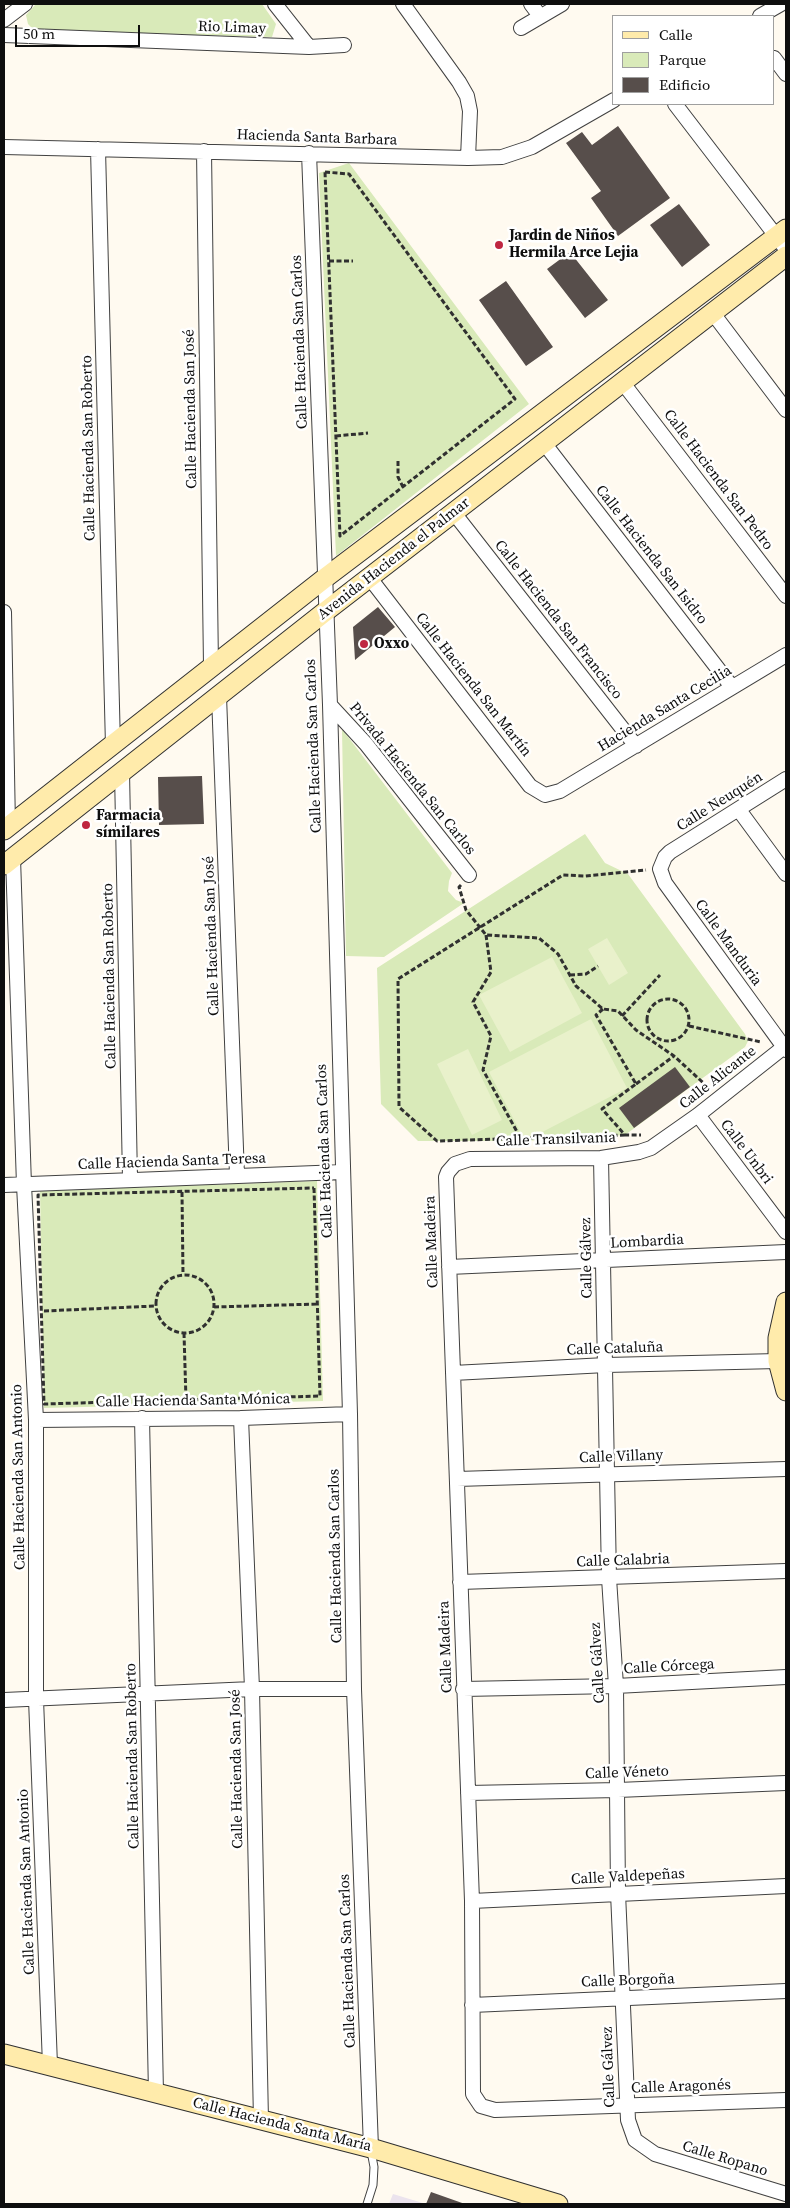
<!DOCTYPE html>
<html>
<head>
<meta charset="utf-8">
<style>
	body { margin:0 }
	#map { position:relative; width:790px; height:2208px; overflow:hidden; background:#fffaf0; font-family:"Source Serif 4",serif }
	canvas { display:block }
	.frame { position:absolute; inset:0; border:5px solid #0e0e0e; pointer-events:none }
	.legend { position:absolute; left:612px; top:15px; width:162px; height:90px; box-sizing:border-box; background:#fff; border:1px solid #9f9f9f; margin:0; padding:6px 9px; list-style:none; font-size:15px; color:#0e0e0e }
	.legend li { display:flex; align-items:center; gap:10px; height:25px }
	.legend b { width:25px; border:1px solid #9f9f9f }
	.scale { position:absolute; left:15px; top:25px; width:125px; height:22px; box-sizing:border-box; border:2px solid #0e0e0e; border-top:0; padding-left:6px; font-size:15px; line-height:18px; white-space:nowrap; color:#0e0e0e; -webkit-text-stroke:4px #fff; paint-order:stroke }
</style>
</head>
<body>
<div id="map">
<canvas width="790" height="2208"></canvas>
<div class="frame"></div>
<ul class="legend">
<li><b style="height:6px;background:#ffebab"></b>Calle</li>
<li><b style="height:14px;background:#d9eab9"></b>Parque</li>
<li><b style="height:14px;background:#574e4b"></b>Edificio</li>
</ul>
<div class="scale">50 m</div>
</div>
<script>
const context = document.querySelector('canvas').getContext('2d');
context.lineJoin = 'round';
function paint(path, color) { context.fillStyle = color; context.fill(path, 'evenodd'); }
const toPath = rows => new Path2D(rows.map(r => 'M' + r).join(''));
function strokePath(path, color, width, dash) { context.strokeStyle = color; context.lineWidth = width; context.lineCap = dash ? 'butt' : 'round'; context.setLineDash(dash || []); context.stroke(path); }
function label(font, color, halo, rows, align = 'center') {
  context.font = font + ' "Source Serif 4",serif'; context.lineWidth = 5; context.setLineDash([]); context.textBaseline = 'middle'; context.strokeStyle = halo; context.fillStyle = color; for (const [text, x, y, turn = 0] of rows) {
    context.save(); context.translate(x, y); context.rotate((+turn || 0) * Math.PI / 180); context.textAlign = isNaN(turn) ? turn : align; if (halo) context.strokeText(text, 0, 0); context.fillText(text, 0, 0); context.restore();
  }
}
const industrial = toPath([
	[393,2194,426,2204,389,2204]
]);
const green = toPath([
	[36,4,262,4,276,24,272,37,35,31,28,24,26,15],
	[349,163,529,404,336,556,319,173],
	[342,729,452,873,449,881,448,891,456,900,464,903,384,957,346,956],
	[585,834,605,863,628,874,745,1034,748,1041,745,1047,625,1135,525,1141,418,1141,381,1104,377,968],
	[317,1181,323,1401,44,1408,40,1191]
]);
const pitch = toPath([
	[607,938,628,973,609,985,588,949],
	[552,957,582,1013,510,1052,479,995],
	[591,1019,627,1088,525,1141,489,1072],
	[468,1049,502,1120,472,1135,437,1064]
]);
const building = toPath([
	[618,126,670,198,618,236,591,198,601,191,566,143,582,132,592,145],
	[679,204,710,245,682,267,650,225],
	[570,252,608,300,585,318,547,269],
	[506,281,553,347,526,366,479,300],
	[378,607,395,627,355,660,353,627],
	[202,776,204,824,159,825,158,777],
	[675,1067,690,1087,634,1128,619,1108],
	[431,2192,465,2204,426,2204]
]);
const path = toPath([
	[325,172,349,174,515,399,340,536,325,172],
	[329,261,353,261],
	[336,436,368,433],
	[398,461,398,477,403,487],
	[461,885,459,887,466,910,486,935,539,938,558,954,576,986,603,1009,618,1011,636,1030,674,1056,710,1089],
	[486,935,491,972,473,1002,491,1036,483,1070,521,1139],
	[570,975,586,974,598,966],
	'647 1020a21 21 0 1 1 42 0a21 21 0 1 1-42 0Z',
	[603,1009,596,1015,636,1084,602,1109,625,1135,641,1135],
	[622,1016,660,975],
	[689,1026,761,1042],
	[636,1084,674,1056],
	[625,1135,437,1141,399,1107,398,979,563,875,585,876,646,870],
	[314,1188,320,1396,44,1404,38,1195,314,1188],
	[182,1192,183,1274],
	'156 1304a29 29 0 1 1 58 0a29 29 0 1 1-58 0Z',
	[214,1307,317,1304],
	[44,1311,155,1306],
	[184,1333,186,1400]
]);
const lane = toPath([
	[367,2204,373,2185,374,2167,371,2151]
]);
const street = toPath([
	[275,4,309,47],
	[403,4,459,82,467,96,470,111,468,158],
	[531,4,540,16],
	[760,16,781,4],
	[4,20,25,4],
	[521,28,562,4],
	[4,35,309,47,344,45],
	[774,58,786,74],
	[675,104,786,249],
	[4,147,468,158,502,157,532,147,614,100],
	[98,149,113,746],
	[204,151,211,666],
	[309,153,330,705,350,1414,354,1689,371,2148],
	[712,312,786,410],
	[623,383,786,596],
	[544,443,732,687],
	[454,513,636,746],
	[369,577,530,786,545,795,560,791,786,655],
	[4,612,8,826],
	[219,696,237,1175],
	[330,705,366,744,469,875],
	[122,772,130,1179],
	[786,779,670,852,665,857,660,869,665,883,786,1050],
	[739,810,786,874],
	[13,858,24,1185,36,1420,36,1699,50,2065],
	[784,1047,698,1115,651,1148,639,1152,601,1158,470,1159,455,1164,448,1172,446,1177,472,1901,473,2094,481,2106,495,2110,786,2100],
	[698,1115,786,1232],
	[601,1158,609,1578,616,1686,618,1893,628,2120,635,2140,655,2154,786,2194],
	[4,1185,342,1172],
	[449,1267,786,1252],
	[453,1373,606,1365,778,1361],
	[142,1418,156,2093],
	[241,1418,252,1689,261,2120],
	[36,1420,241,1418,350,1414],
	[457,1479,786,1469],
	[460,1582,786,1571],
	[463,1689,616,1686,786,1677],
	[4,1700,252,1689,354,1689],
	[468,1793,618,1790,786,1783],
	[472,1901,786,1886],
	[472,2005,786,1991]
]);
const secondary = toPath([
	[4,830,325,578,786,229],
	[4,865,326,611,786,256],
	[786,1302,778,1338,778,1361,786,1391],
	[4,2054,371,2148,558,2204]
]);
const markers = [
	[499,245,5,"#bf2641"],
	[364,644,5,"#bf2641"],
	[86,825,5,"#bf2641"]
];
const streetNames = [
	["Rio Limay",232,28,2],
	["Hacienda Santa Barbara",317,138,2],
	["Calle Hacienda San Carlos",300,342,-92],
	["Calle Hacienda San José",191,409,-91],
	["Calle Hacienda San Roberto",89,448,-91],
	["Calle Hacienda San Pedro",718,480,53],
	["Calle Hacienda San Isidro",651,555,52],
	["Avenida Hacienda el Palmar",394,559,-38],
	["Calle Hacienda San Francisco",558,620,52],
	["Calle Hacienda San Martín",473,685,52],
	["Hacienda Santa Cecilia",665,709,-31],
	["Calle Hacienda San Carlos",314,746,-92],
	["Privada Hacienda San Carlos",412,779,51],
	["Calle Neuquén",720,802,-32],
	["Calle Hacienda San José",212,936,-92],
	["Calle Manduria",728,943,54],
	["Calle Hacienda San Roberto",110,976,-91],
	["Calle Alicante",718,1078,-38],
	["Calle Transilvania",556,1140,-2],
	["Calle Hacienda San Carlos",325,1151,-92],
	["Calle Unbri",746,1152,53],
	["Calle Hacienda Santa Teresa",172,1162,-2],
	["Calle Madeira",432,1242,-92],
	["Lombardia",647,1242,-3],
	["Calle Gálvez",587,1258,-91],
	["Calle Cataluña",615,1349,-2],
	["Calle Hacienda Santa Mónica",193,1401,-1],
	["Calle Villany",621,1457,-2],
	["Calle Hacienda San Antonio",19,1477,-91],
	["Calle Hacienda San Carlos",336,1556,-91],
	["Calle Calabria",623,1561,-2],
	["Calle Madeira",446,1647,-92],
	["Calle Gálvez",598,1663,-93],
	["Calle Córcega",669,1667,-3],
	["Calle Hacienda San Roberto",133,1756,-91],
	["Calle Hacienda San José",237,1769,-91],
	["Calle Véneto",627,1773,-2],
	["Calle Valdepeñas",628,1877,-3],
	["Calle Hacienda San Antonio",27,1882,-92],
	["Calle Hacienda San Carlos",348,1961,-92],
	["Calle Borgoña",628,1981,-2],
	["Calle Gálvez",609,2067,-92],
	["Calle Aragonés",681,2087,-2],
	["Calle Hacienda Santa María",282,2125,14],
	["Calle Ropano",725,2159,17]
];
const poiNames = [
	["Jardin de Niños",509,236],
	["Hermila Arce Lejia",509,253],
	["Oxxo",374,644],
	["Farmacia",96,816],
	["símilares",96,833]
];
paint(industrial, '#ebe3ed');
paint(green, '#d9eab9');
paint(pitch, '#e9f1cb');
paint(building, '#574e4b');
strokePath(lane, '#414141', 9);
strokePath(street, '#414141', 16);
strokePath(secondary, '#303030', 21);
strokePath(path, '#303030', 3, [5, 2.5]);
strokePath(lane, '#fff', 7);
strokePath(street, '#fff', 14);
strokePath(secondary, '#ffebab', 19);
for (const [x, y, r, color] of markers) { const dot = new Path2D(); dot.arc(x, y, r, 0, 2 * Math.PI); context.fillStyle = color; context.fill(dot); strokePath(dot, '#fff', 2); }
label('15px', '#0e0e0e', '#fff', streetNames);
label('bold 15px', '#0e0e0e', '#fff', poiNames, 'left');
</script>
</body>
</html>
